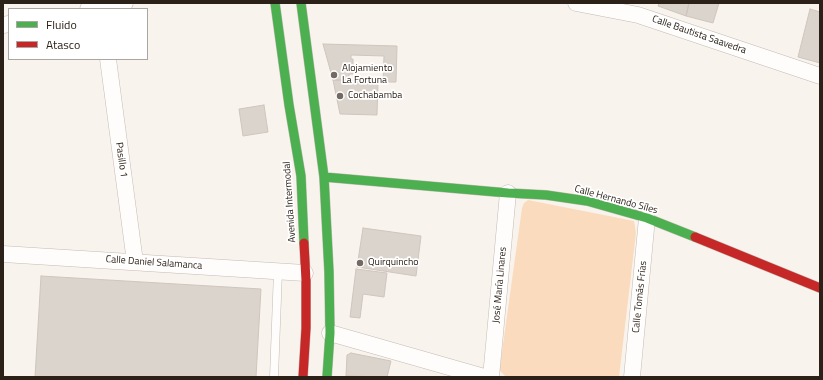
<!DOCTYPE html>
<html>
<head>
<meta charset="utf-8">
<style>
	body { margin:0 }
	#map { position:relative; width:823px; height:380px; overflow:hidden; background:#f9f3ed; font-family:"Titillium Web",sans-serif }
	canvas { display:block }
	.frame { position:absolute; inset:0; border:4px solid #2c2118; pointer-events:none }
	.legend { position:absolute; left:8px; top:8px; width:140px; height:52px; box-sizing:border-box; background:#fff; border:1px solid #aba6a3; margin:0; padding:5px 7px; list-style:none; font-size:12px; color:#2c2118 }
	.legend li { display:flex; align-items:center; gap:8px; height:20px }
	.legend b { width:20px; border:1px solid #aba6a3 }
</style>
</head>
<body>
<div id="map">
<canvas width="823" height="380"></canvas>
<div class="frame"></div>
<ul class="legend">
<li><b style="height:5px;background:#4caf50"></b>Fluido</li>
<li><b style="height:5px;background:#c62828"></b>Atasco</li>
</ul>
</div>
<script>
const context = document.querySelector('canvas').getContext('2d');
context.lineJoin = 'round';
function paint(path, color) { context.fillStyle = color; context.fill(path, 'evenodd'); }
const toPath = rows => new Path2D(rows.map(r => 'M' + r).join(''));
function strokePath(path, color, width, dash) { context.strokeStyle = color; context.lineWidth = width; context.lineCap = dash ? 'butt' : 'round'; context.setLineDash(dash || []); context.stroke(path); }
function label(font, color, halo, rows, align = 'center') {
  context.font = font + ' "Titillium Web",sans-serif'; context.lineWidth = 3.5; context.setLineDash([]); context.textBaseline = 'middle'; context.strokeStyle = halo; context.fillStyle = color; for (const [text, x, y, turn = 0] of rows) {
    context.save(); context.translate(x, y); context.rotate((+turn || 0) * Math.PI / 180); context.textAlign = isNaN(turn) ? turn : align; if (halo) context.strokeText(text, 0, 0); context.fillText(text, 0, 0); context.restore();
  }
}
const green = toPath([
	[528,200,634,221,636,233,619,377,506,377,500,371,500,366,522,208,524,203]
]);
const building = toPath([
	[659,3,689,3,686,16,658,6,659,3],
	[689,3,719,3,713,23,686,16,689,3],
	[810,9,820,12,820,63,798,57,810,9],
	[323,44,397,46,396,82,383,82,384,56,351,55,351,59,353,59,353,74,349,74,349,80,333,80,323,44],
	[333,80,378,81,377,115,340,114,333,80],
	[264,105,268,132,243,136,239,109,264,105],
	[363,228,421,236,416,276,357,267,363,228],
	[356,269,387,273,384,297,363,294,360,318,350,317,356,269],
	[41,276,261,289,256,377,35,377,41,276],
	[351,353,391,361,387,377,346,376,347,355,351,353]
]);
const lane = toPath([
	[274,377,278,271]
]);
const street = toPath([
	[576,3,638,15,820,76],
	[88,9,125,3],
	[3,25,9,24],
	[108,59,135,262],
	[3,254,305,273],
	[330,333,484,377],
	[491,377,508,193],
	[632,377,647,218]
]);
const fast = toPath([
	[275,3,289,105,301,176,304,243],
	[301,3,324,177,329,272,330,333,327,377],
	[324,177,508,193,546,195,587,201,647,218,695,237]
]);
const jam = toPath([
	[695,237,820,288],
	[303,377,306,328,306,281,304,243]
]);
const markers = [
	[334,75,4,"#746a63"],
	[340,96,4,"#746a63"],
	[360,263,4,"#746a63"]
];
const streetNames = [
	["Calle Bautista Saavedra",699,35,19],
	["Pasillo 1",121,160,82],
	["Calle Hernando Síles",616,200,15],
	["Avenida Intermodal",290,202,-94],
	["Calle Daniel Salamanca",154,263,4],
	["José María Linares",500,285,-85],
	["Calle Tomás Frías",640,297,-84]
];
const poiNames = [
	["Alojamiento",342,69],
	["La Fortuna",342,81],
	["Cochabamba",348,96],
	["Quirquincho",368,263]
];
paint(green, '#fbdbbe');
paint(building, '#dbd4cc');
strokePath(building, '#cec5be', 1);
strokePath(lane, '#c3bbb4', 9);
strokePath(street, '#c3bbb4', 17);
strokePath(fast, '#c3bbb4', 10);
strokePath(jam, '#c3bbb4', 10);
strokePath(lane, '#fefdfc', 8);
strokePath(street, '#fefdfc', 16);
strokePath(fast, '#4caf50', 9);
strokePath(jam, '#c62828', 9);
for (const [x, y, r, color] of markers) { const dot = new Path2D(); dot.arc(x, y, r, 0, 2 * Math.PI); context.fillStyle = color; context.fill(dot); strokePath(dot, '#fff', 1.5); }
label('10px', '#2c2118', '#fff', streetNames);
label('10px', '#2c2118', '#fff', poiNames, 'left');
</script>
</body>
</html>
